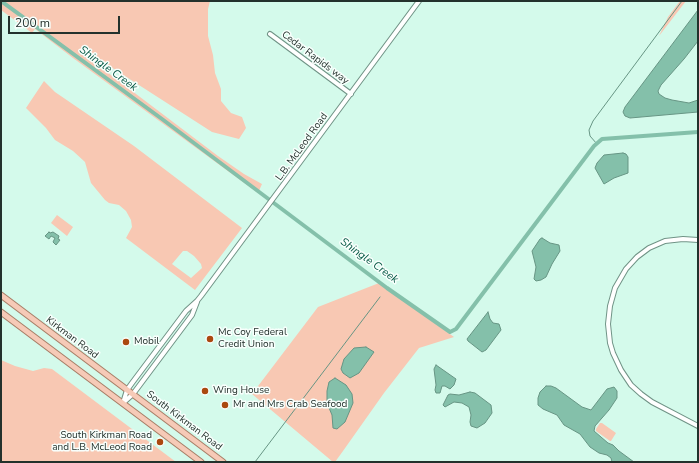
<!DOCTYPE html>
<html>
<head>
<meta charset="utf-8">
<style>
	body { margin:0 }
	#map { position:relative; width:699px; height:463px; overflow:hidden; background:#d4faeb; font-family:"Nunito Sans",sans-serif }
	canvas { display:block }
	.frame { position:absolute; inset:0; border:2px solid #23312c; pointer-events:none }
	.scale { position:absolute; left:8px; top:16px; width:112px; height:18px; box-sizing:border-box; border:2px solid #23312c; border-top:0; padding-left:5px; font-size:12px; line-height:14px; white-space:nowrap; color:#23312c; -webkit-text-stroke:3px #f8fffc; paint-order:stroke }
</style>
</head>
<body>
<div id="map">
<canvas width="699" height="463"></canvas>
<div class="frame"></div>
<div class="scale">200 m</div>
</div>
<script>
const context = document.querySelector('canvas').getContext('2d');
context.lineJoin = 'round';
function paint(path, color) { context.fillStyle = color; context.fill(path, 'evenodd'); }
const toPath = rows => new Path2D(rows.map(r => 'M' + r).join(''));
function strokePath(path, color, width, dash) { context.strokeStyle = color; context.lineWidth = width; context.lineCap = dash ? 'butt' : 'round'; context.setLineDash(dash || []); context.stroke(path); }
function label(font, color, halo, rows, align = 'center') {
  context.font = font + ' "Nunito Sans",sans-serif'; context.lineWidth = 3; context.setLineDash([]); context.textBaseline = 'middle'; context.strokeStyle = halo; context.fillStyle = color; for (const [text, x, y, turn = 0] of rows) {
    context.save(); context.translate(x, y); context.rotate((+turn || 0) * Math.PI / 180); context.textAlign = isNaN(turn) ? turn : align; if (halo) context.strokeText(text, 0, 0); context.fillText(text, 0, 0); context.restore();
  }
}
const green = toPath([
	[1,1,210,1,208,9,208,36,213,55,215,73,221,89,221,101,231,113,242,117,246,128,239,139,212,132,100,60,103,69,218,156,244,174,262,184,258,193,73,58,35,29,32,33,1,10],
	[680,1,686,1,659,36,668,17],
	[44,81,55,92,134,146,242,228,195,290,126,238,132,227,131,220,126,211,119,205,109,203,105,200,91,183,85,162,73,151,55,140,46,128,26,108],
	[183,251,187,251,194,256,201,264,202,268,191,278,172,264],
	[57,215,73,227,67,236,51,223],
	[379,283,454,337,419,348,384,393,343,451,335,462,333,462,252,394,318,307],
	[1,360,15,366,33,371,44,368,52,369,176,462,1,462],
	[600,423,602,423,616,433,611,441,610,441,596,431,596,429]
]);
const water = toPath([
	[698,10,698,41,684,59,661,85,658,91,659,94,665,98,672,100,689,103,698,100,698,112,630,118,625,116,623,112,625,107,698,10],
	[623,153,626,154,628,157,628,173,614,178,604,184,595,168,597,163,604,155,623,153],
	[49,232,50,233,53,232,59,236,58,239,60,240,56,245,53,242,55,238,51,236,49,239,45,236,49,232],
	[542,238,550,243,559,245,560,251,552,264,546,277,541,280,536,281,534,279,536,267,532,251,540,239,542,238],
	[488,312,490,319,493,323,499,324,501,330,486,350,482,352,468,341,467,339,488,312],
	[366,347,374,352,359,373,350,378,343,373,341,369,344,359,354,348,366,347],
	[436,365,456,379,454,385,450,389,445,386,442,386,440,393,436,393,435,390,436,385,434,369,436,365],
	[335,378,346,385,352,394,353,403,345,422,337,429,333,428,332,415,327,403,327,391,329,382,335,378],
	[546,386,551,386,556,388,582,407,591,410,607,389,614,387,617,391,617,398,609,410,595,426,594,431,608,443,613,445,619,451,634,462,612,462,611,458,607,455,599,453,590,447,580,434,564,425,557,415,543,409,538,405,538,398,540,392,546,386],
	[470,392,475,393,491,405,492,413,485,423,477,428,471,426,470,422,471,415,469,407,462,403,454,402,445,407,443,405,448,395,450,394,459,395,470,392]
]);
const stream = toPath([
	[597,144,590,136,589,130,593,121,682,1],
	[255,462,380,297]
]);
const canal = toPath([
	[1,1,162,119,387,288,450,332,456,329,594,146,602,139,698,132]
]);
const minor = toPath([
	[270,34,351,94],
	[698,240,683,239,665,241,649,248,637,257,626,269,615,288,610,306,608,324,610,343,613,353,621,370,631,385,641,394,652,402,698,426],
	[123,403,127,390,132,383,186,311,197,301,201,296,419,1],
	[123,403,133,394,192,315,197,302]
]);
const major = toPath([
	[1,295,223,462],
	[1,312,201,462]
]);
const markers = [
	[210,339,4,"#ab480f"],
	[126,342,4,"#ab480f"],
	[205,391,4,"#ab480f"],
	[225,405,4,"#ab480f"],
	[160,442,4,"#ab480f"]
];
const streetNames = [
	["Cedar Rapids way",315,58,37],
	["L.B. McLeod Road",302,147,-54],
	["Kirkman Road",72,338,37],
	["South Kirkman Road",184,421,37]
];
const poiNames = [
	["Mc Coy Federal",218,333],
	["Credit Union",218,345],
	["Mobil",134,342],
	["Wing House",213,391],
	["Mr and Mrs Crab Seafood",233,405],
	["South Kirkman Road",152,436,"right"],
	["and L.B. McLeod Road",152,448,"right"]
];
const waterNames = [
	["Shingle Creek",108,69,36],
	["Shingle Creek",369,261,36]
];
paint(green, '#f8c8b3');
paint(water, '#84c0aa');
strokePath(water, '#679584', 1);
strokePath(stream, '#679584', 1);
strokePath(canal, '#84c0aa', 4);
strokePath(minor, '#709386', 6);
strokePath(major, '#a87e67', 7);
strokePath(minor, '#fff', 4);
strokePath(major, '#f6cab7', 5);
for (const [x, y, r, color] of markers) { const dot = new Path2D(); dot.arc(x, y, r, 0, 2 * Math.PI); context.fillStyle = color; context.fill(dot); strokePath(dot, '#f8fffc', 1.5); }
label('10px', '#23312c', '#f8fffc', streetNames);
label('10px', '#23312c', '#f8fffc', poiNames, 'left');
label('italic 11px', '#025642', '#f8fffc', waterNames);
</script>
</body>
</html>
